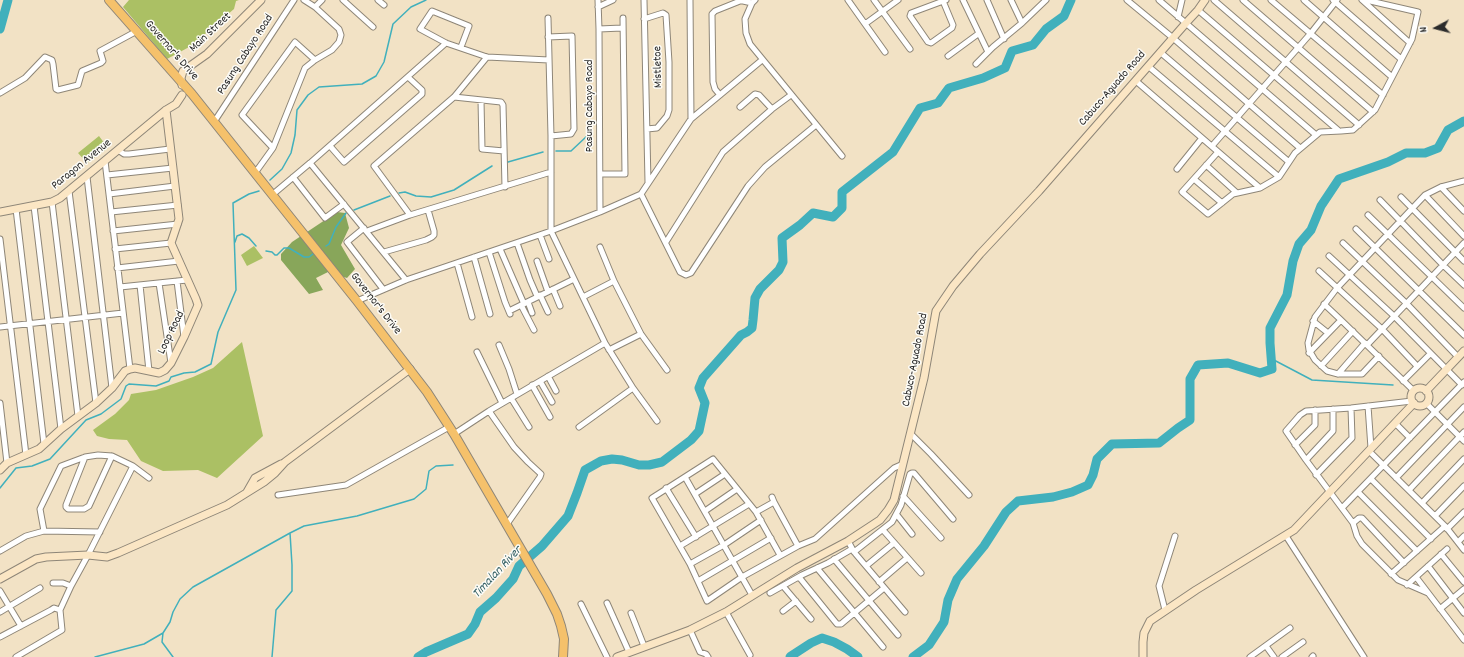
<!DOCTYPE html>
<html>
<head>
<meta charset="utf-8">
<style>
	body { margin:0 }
	#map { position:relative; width:1464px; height:657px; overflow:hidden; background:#f2e2c5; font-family:Dekko,sans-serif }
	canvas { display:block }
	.north { position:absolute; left:1416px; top:8px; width:40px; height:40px; -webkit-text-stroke:3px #fdfcf7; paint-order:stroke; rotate:263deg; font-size:11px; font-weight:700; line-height:16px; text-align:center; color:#2b2b2b }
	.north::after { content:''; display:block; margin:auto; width:14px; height:18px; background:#2b2b2b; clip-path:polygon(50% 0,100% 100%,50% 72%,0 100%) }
</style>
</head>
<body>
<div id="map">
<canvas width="1464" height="657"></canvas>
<div class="north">N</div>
</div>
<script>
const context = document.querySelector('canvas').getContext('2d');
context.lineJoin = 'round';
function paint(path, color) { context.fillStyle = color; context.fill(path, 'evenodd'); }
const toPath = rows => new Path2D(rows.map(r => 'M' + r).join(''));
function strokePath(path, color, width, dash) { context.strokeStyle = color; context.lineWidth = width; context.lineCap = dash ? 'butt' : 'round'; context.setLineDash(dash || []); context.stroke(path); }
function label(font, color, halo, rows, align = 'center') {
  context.font = font + ' Dekko,sans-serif'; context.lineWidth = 3; context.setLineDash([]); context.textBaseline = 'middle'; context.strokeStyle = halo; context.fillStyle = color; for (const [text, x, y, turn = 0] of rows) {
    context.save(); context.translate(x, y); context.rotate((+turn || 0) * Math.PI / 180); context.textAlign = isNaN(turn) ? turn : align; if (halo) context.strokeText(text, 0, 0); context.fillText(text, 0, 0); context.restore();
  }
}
const green = toPath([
	[129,0,239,0,236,1,234,9,191,46,167,59,123,7],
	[99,136,108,148,87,163,78,153],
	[254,246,263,258,247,266,241,255],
	[242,342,263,436,217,478,198,470,163,471,141,461,127,440,109,439,97,436,93,430,115,414,129,400,131,394,156,390,193,377,213,368]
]);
const forest = toPath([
	[337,212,345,213,349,228,341,245,355,269,347,278,328,272,316,278,323,290,309,294,281,260,281,254,292,242]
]);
const stream = toPath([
	[556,151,571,151,587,136],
	[508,162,543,152],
	[270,180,282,169,291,153,295,135,297,110,308,95,319,87,362,84,376,76,384,62,393,24,411,7,426,0],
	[399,193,405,192,416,196,431,197,454,190,492,166],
	[354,210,390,196],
	[235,242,237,236,242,234,249,238,256,246],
	[326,246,329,244,336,227,346,213],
	[266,251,272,252,275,255,277,255,284,248,289,248,304,257,309,257,313,254],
	[1272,359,1312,380,1393,385],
	[0,488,16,468,32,466,50,459,86,420,101,414,121,399,126,386,129,384,156,386,169,381,171,377,184,373,195,372,211,364,218,332,236,290,233,203,249,194,259,191],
	[163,633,162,642,173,657],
	[95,657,144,644,163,633,170,622,173,612,180,599,193,587,290,533],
	[272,657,276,610,292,591,292,565,290,533,304,526,357,516,414,499,426,489,429,471,436,466,453,465]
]);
const river = toPath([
	[0,29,8,0],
	[418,657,426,652,468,634,475,624,480,612,496,598,513,579,519,566,542,546,568,516,577,493,585,470,601,461,612,459,622,460,639,465,649,465,662,462,691,440,699,431,705,403,699,388,703,378,741,335,747,332,752,328,753,320,755,298,760,289,779,270,783,262,782,238,800,225,813,213,833,217,842,208,842,192,893,152,920,108,938,103,949,88,983,78,1005,68,1012,51,1033,45,1046,29,1064,16,1071,0],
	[790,657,791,656,811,643,822,638,834,642,847,649,858,657],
	[913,657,929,645,944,622,948,600,957,579,984,546,1006,512,1018,501,1053,497,1072,492,1088,485,1093,475,1097,459,1112,444,1159,443,1178,428,1190,420,1190,379,1198,365,1228,363,1260,373,1272,369,1270,343,1270,328,1287,295,1293,261,1299,244,1311,230,1321,206,1339,179,1388,162,1406,153,1425,153,1438,148,1448,130,1464,121]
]);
const street = toPath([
	[304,0,315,7,339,29,341,35,339,42,332,50,315,60,305,68,273,148,242,115,295,42,315,60],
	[343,0,373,27],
	[378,0,384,5],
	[598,0,599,29,600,212],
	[644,0,648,182],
	[690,0,691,119],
	[755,0,752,3,745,19,746,33,750,44,842,156],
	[848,0,865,24,898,0],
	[874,0,910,49],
	[963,0,988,52],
	[987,0,1004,39],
	[1011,0,1022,23],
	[1127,0,1173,38,1300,148],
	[1159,0,1316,135],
	[1214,0,1359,125],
	[1243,0,1373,112],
	[1271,0,1383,95],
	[1304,0,1392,77],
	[1333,0,1401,59],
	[1362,0,1410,43],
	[943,1,953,25,952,28,931,43,928,42,910,16,911,13,946,0],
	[315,7,322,0],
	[598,7,613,0],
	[1198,10,1339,131],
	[1178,17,1182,0],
	[548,18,551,136,551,231,605,343,633,388,657,421],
	[644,19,663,13,666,15,669,62,669,110,667,116,657,128,647,129],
	[865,24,885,52],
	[599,29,622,28],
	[548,37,572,36,574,129,571,134,551,136],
	[461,47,469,26,432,11,420,29,446,43,487,57,549,60],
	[1160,52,1289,162],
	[948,56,978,34],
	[976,64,993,47,1022,23,1046,0],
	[1148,66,1279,177],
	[1136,81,1260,188,1279,177,1295,153,1320,132,1341,131,1353,130,1375,110,1412,39,1418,12,1366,0],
	[0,93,25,78,45,57,52,60,53,64,56,89,58,90,78,85,82,71,101,63,103,61,100,51,137,31],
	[720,95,715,89,713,82,712,14,715,11,740,1,743,1,752,3],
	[454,97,501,102,503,105,505,187],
	[481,100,482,149,504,151],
	[740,107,755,94,759,95,772,109],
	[214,122,294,0],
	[330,146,344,162,422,94,422,90,408,77],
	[1212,146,1311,33,1337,0],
	[118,150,124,154,129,154,170,149],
	[1218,152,1182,192,1208,214,1233,194,1260,188],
	[105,161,130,369],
	[310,163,406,280],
	[1206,165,1237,193],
	[1177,169,1202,138],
	[255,173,273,148],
	[600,174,625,174,623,18],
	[107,175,173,168],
	[87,177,112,388],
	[293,177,325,218,344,204],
	[1194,179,1222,203],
	[1441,187,1464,211],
	[69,191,96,403],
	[109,194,175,186],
	[641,194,680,272,686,275,691,273,748,186,765,167,816,125],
	[272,195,310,163,446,43],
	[1425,195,1464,236],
	[1401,197,1464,261],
	[1380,200,1443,265,1464,285],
	[52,202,78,416],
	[34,206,61,429],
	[16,209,44,444],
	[111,212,178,205],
	[410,215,374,166,454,97,487,57],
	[1368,215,1464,308],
	[364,228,347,242,383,289],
	[1356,229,1464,335],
	[113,231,178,224],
	[367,231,410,215,551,172],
	[540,235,549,259],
	[0,239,26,455],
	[666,242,723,152,772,109,791,95],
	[517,243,530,280,537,296],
	[1343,243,1406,303,1458,357],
	[600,247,614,281,641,334,667,370],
	[115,249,171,243],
	[500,249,524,304],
	[384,252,426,240,432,237,434,235,434,231,428,210],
	[489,252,505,302,510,314],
	[1329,256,1394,316,1462,385],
	[474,257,490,314],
	[537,261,548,292],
	[457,263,472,317],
	[117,268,179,261],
	[1319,271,1382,329,1417,366],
	[177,281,184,337],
	[159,283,171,363],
	[140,285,149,371],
	[120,287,187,280],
	[553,289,560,306],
	[540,295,548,312],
	[583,297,614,281],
	[357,301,406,280,551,231,600,212,641,194,691,119,762,60],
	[528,302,532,313],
	[1324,304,1341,320,1414,391],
	[521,305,534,330],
	[509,311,574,279],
	[1313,321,1328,333],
	[0,327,123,313],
	[499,345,509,369,517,394],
	[1367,345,1464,243],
	[609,350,641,334],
	[477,352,502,403],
	[1309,353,1341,320],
	[1379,356,1362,374,1338,374,1327,371,1315,360,1309,350,1308,343,1315,317,1337,288,1425,195,1441,187,1464,181],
	[1321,366,1353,331],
	[1338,374,1365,343],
	[548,376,556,391],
	[540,381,552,402],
	[1403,381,1430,354],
	[532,385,550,417],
	[511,398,529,427],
	[1412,401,1351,408,1306,411,1300,415,1286,431,1306,460,1353,523,1357,536,1362,544,1398,580,1428,593],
	[0,403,7,463],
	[1426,403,1464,441],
	[1368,406,1371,448],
	[489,411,514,447,528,462,541,474,540,477,507,524],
	[1395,423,1410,438],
	[579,427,633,388],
	[454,434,489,411,605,343],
	[911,434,931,454,969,495],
	[1295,445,1315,425,1315,410],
	[1369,451,1446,527,1464,550],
	[85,457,66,505,66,507,68,509,84,509,89,506,112,456],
	[1306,460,1333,431,1333,409],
	[133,466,149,478],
	[1316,475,1352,438,1351,408],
	[685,477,752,595],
	[1396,478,1464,407],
	[1371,479,1431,539],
	[666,488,696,537],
	[1409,490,1464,432],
	[1358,492,1417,551],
	[695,494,725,474],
	[278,495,346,485,449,427],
	[903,496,941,538],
	[772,497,774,502,756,512,713,459,652,498,690,564,707,601,742,577,798,546],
	[774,502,798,546,815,539,894,468,903,464],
	[1422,503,1464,459],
	[1342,508,1464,382],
	[705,511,737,489],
	[756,512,780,555],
	[897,515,912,534],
	[1435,516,1464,486],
	[1353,523,1359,518,1362,518,1404,563],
	[1447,529,1464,512],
	[883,530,921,573],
	[1286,536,1364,657],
	[848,541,854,552,892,522,901,505,910,474,912,473,914,473,953,519],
	[1458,542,1464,536],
	[680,546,749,504],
	[0,551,26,536,44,531,100,532],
	[854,552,905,612],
	[1441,554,1464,582],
	[834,559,898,635],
	[690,564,724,545,761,520],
	[866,566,894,543],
	[1428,566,1464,613],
	[817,568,883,647],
	[1391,574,1445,526],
	[799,577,837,624,841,624,884,588],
	[1416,577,1464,640],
	[698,581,771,538],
	[879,582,907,558],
	[53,583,63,583,71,586],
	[1407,585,1447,549],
	[783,586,811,619],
	[0,591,21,626],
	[770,593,802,575,828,563,852,549],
	[607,603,629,652],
	[581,604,607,657],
	[1440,609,1464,589],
	[1165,610,1159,586,1175,536],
	[783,611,796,601],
	[0,612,40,588],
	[726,612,750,655],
	[631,613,644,646],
	[690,630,700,652,706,654,708,657],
	[0,637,51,610,54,608,60,610],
	[1266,646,1274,657],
	[16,657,62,630,60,610,71,586,88,555,133,466,112,456,98,455,85,457,61,466,40,509,44,531],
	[1250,657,1290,628],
	[1282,657,1303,642],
	[1312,657,1313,656]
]);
const secondary = toPath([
	[182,85,181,78,183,71,207,54,261,0],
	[0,212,52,202,60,198,166,110,176,104,182,95],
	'1411 397a9 9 0 1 1 18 0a9 9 0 1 1-18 0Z',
	[1426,391,1464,351],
	[0,470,7,463,39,449,61,429,96,403,112,388,125,371,130,369,135,368,159,373,165,370,171,363,184,337,198,305,196,299,171,243,179,219,166,110],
	[247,492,255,478,281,464],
	[0,579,36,559,46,557,88,555,107,557,118,553,227,505,264,482,275,473,285,462,410,369],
	[617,657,690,630,726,612,797,568,848,541,880,520,888,510,894,500,924,378,936,311,953,286,980,254,1039,191,1186,23,1198,10,1205,0],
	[1143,657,1143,642,1144,633,1150,621,1196,590,1294,530,1414,403]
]);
const primary = toPath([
	[109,0,192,94,357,301,427,392,454,434,547,594,557,614,561,626,564,639,563,657]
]);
const streetNames = [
	["Main Street",211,33,-43],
	["Governor's Drive",171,51,49],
	["Pasung Cabayo Road",246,55,-57],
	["Mistletoe",659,67,-91],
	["Cabuco-Aguado Road",1113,89,-49],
	["Pasung Cabayo Road",590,106,-90],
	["Paragon Avenue",82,165,-39],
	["Governor's Drive",375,304,52],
	["Loop Road",172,333,-64],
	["Cabuco-Aguado Road",916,360,-79]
];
const waterNames = [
	["Timalan River",498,573,-47]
];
paint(green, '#abc064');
paint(forest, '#88a65a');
strokePath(stream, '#41b0bc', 1.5);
strokePath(river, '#41b0bc', 9);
strokePath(street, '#8e8678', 7);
strokePath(secondary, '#8e8678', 9);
strokePath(primary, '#8e8678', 10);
strokePath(street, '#fff', 5);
strokePath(secondary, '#fbe6c4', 7);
strokePath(primary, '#f5c16b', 8);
label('12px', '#2b2b2b', '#fdfcf7', streetNames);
label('italic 13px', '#346065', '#fdfcf7', waterNames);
</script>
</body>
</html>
